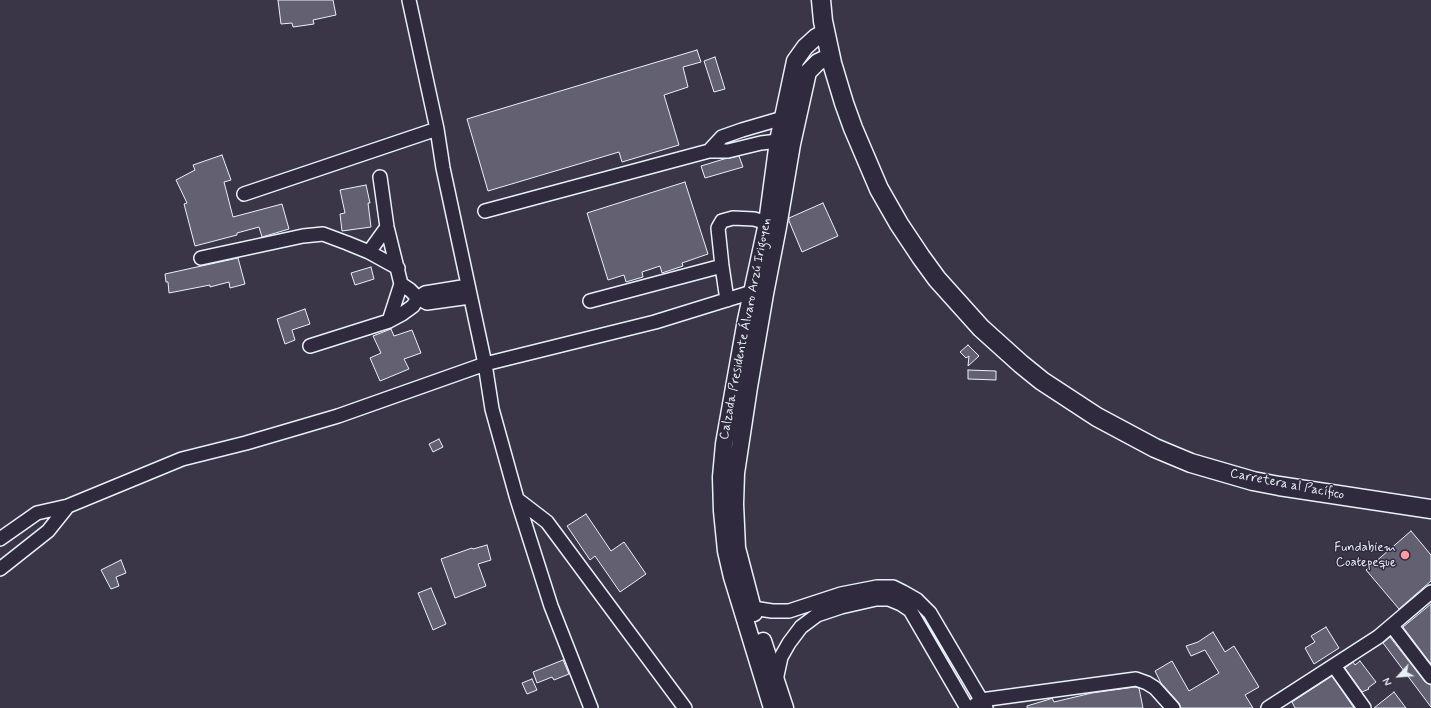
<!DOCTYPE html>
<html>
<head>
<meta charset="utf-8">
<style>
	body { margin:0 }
	#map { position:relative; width:1431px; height:708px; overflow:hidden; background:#3a3648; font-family:Mynerve,sans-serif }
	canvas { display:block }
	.north { position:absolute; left:1379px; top:656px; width:40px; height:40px; -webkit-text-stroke:3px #2f2a3d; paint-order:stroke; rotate:244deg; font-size:11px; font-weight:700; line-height:16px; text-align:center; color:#e8f1f8 }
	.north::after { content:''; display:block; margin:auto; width:14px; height:18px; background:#e8f1f8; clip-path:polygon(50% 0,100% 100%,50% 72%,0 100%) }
</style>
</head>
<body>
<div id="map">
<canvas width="1431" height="708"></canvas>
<div class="north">N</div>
</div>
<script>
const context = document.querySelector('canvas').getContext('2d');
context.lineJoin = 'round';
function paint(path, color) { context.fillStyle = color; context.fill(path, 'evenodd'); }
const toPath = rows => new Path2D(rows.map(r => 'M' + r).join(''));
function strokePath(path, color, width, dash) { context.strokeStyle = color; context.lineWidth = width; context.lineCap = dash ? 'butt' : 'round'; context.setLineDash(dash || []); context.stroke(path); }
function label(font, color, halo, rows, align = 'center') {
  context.font = font + ' Mynerve,sans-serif'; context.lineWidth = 3; context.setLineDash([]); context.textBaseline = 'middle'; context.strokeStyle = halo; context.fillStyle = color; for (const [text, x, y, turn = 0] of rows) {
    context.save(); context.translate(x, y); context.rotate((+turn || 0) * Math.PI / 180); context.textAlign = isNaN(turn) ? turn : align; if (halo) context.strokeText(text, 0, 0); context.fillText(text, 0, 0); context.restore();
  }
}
const building = toPath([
	[278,0,333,0,336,15,313,20,314,24,293,27,292,23,281,24,278,0],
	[697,50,701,62,683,67,688,87,664,95,679,145,622,162,619,152,488,191,467,119,697,50],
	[715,57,725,89,714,92,704,61,715,57],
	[222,155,231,180,224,182,233,217,282,204,289,229,262,237,259,227,237,233,237,235,195,246,184,204,187,203,176,180,195,170,193,165,222,155],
	[739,156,743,167,705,178,701,166,724,159,739,156],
	[685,182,708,254,682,263,683,266,662,273,660,266,642,272,643,277,626,282,624,275,608,280,587,213,685,182],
	[366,185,370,203,368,203,371,227,342,231,340,214,345,213,340,190,366,185],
	[823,203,838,236,802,252,789,221,789,218,823,203],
	[238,258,245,284,230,288,229,282,210,287,210,285,169,293,168,282,166,282,165,274,238,258],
	[371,267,374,279,355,285,351,273,371,267],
	[305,309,310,324,292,330,295,340,285,344,277,319,305,309],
	[391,329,394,336,412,330,421,353,404,359,409,369,380,381,370,358,381,353,373,336,391,329],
	[968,345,979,356,968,366,969,356,966,358,960,352,968,345],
	[968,370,996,371,996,380,968,379,968,370],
	[439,439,443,447,433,452,429,444,439,439],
	[586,514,611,551,624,542,646,574,620,592,595,556,590,560,567,526,586,514],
	[1411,531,1431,555,1431,581,1399,609,1366,570,1411,531],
	[487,545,491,560,478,564,486,586,455,598,441,559,472,548,473,549,487,545],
	[121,560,126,573,116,577,119,586,111,589,101,570,121,560],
	[431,588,446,624,433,630,418,593,431,588],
	[1431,604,1431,664,1403,627,1431,604],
	[1326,627,1339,648,1314,664,1305,648,1315,642,1311,636,1326,627],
	[1213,632,1225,652,1234,646,1259,687,1245,695,1253,708,1181,708,1179,703,1161,683,1155,671,1172,661,1189,691,1219,673,1205,650,1191,656,1186,646,1198,642,1213,632],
	[1390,637,1425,682,1431,685,1431,707,1383,643,1390,637],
	[563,660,569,674,554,680,552,677,537,683,533,672,563,660],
	[1360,661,1376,682,1368,688,1369,689,1362,692,1345,668,1353,662,1355,665,1360,661],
	[1332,676,1354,708,1295,708,1292,702,1332,676],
	[532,679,537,690,527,694,522,683,532,679],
	[1135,687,1139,688,1143,708,1027,708,1027,706,1050,699,1052,698,1054,702,1092,693,1135,687],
	[1394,692,1406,708,1374,708,1394,692]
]);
const minor = toPath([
	[409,0,437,129,443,168,485,364,492,409,517,499,551,606,591,708],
	[709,151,722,137,742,130,783,118],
	[380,177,387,227,401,284,389,321],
	[244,194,437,129],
	[485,211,709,151,728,151,761,143,778,141,786,143],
	[369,252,387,227],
	[201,258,303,236,323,234,347,243,369,252,398,268],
	[401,284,410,290,418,298,427,303,470,297],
	[727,300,722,266,718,228,722,221,733,218,754,219,775,225],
	[590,301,722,266],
	[310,346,389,321,402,314,413,306,418,298,425,293,468,286],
	[517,499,547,522,685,708],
	[0,539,37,513,68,506,182,459,246,443,338,416,485,364,655,322,752,292,759,293],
	[0,569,48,531,68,506],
	[744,609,753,608,772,611,789,611,841,594,877,587,893,587,903,592,917,600,930,613,986,708],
	[1392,626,1431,677],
	[1334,666,1364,708],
	[776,680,781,657,789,643,801,627,817,615,841,607,876,599,889,599,901,604,910,610,967,708],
	[975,705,981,700,1136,679,1147,683,1155,688,1173,708],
	[1268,708,1378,637,1431,592]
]);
const major = toPath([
	[754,613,737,548,735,504,736,473,749,387,765,294,778,227,792,144,808,72,818,62,831,56],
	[763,641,785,708],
	[772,708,732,577,726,551,722,511,721,477,724,444,746,320,767,223,778,141,795,61,805,47,816,37,825,32]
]);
const highway = toPath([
	[821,0,823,21,832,63,844,103,853,128,879,189,899,224,921,257,937,279,981,328,1021,364,1042,381,1097,417,1155,448,1191,463,1253,481,1279,486,1431,509]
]);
const markers = [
	[1405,555,5,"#ff9aa2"]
];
const streetNames = [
	["Calzada Presidente Álvaro Arzú Irigoyen",746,329,-79],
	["Carretera al Pacífico",1287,485,11]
];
const poiNames = [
	["Fundabiem",1396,548],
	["Coatepeque",1396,563]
];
paint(building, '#636171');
strokePath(building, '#e8f1f8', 1);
strokePath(minor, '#e8f1f8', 16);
strokePath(major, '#e8f1f8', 19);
strokePath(highway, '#e8f1f8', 21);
strokePath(minor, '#2f2a3d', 13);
strokePath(major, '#2f2a3d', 16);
strokePath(highway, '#2f2a3d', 18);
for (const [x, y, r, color] of markers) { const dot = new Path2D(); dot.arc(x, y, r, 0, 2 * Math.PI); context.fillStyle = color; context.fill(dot); strokePath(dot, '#2f2a3d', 1.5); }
label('13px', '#e8f1f8', '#2f2a3d', streetNames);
label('13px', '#e8f1f8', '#2f2a3d', poiNames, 'right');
</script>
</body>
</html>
